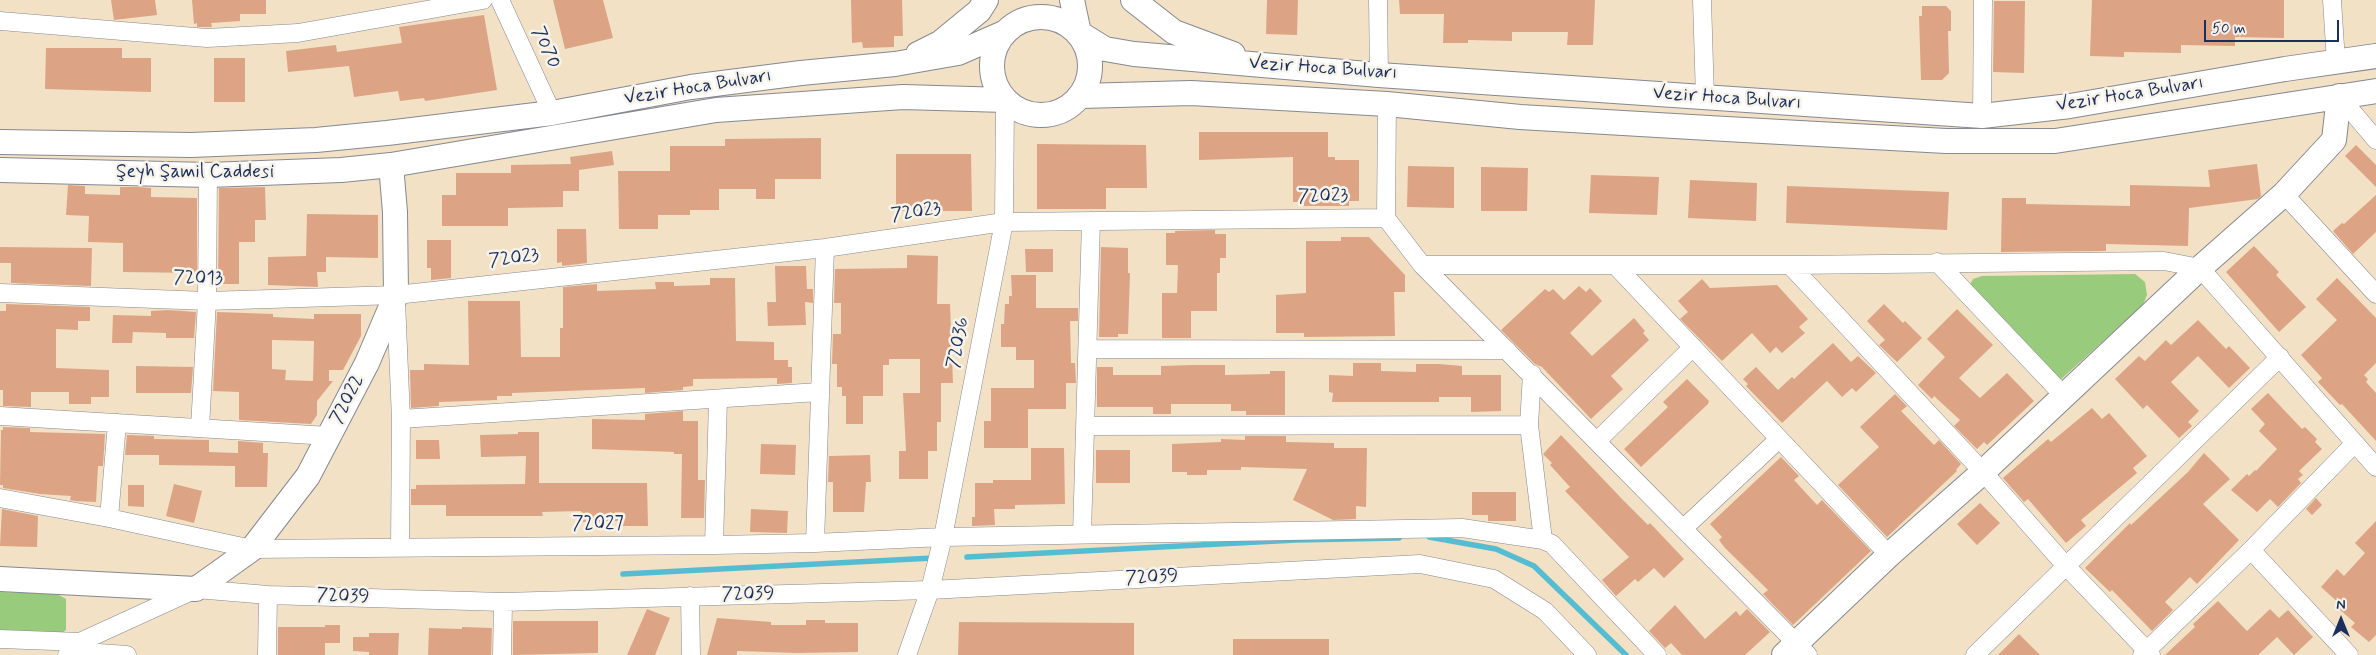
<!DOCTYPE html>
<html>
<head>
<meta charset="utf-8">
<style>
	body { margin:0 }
	#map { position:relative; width:2376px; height:655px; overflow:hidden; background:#f2e1c5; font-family:Mynerve,sans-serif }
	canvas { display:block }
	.north { position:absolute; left:2316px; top:595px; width:50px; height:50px; -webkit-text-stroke:4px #f7f3e8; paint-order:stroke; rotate:0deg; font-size:14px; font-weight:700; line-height:20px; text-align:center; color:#1b2f5e }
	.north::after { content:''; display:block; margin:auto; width:18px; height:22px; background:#1b2f5e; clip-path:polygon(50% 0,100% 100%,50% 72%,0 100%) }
	.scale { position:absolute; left:2204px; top:20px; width:135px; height:22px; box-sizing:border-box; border:2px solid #1b2f5e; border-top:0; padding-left:6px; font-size:15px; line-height:18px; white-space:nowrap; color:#1b2f5e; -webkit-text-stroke:4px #f7f3e8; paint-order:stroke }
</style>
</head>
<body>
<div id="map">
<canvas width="2376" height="655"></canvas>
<div class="north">N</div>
<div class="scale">50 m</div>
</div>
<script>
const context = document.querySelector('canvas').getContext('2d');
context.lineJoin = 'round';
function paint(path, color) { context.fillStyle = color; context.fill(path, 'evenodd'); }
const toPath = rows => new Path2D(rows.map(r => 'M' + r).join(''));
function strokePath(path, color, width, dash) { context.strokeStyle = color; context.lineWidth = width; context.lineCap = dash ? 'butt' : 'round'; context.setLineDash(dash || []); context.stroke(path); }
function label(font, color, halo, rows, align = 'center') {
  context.font = font + ' Mynerve,sans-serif'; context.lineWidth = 5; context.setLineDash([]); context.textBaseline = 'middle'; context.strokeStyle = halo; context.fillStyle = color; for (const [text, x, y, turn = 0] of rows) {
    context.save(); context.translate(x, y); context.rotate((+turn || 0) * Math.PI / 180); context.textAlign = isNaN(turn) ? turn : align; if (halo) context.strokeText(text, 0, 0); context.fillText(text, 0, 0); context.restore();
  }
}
const green = toPath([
	[2135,274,2145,282,2147,295,2143,305,2058,382,1968,288,1973,279,1982,276],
	[0,592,57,594,66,599,66,630,59,635,0,632]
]);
const stream = toPath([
	[1429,537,1496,549,1534,566,1626,655],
	[967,557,1296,540,1399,538],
	[623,574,933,558]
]);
const building = toPath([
	[111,0,155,0,157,15,114,20],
	[192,0,266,0,266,14,240,14,240,21,211,23,212,27,197,27,197,23,194,24],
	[553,0,603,0,613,38,565,49],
	[851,0,902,0,903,36,894,36,894,47,863,48,862,42,852,43],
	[1267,0,1298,0,1297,35,1266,34],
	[1399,0,1595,0,1593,45,1567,45,1568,32,1512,32,1512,41,1468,40,1468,43,1443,43,1444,14,1400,14],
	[2092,0,2284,0,2284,38,2235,37,2235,46,2181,45,2181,53,2124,52,2124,57,2090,56],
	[1994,1,2025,1,2024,73,1993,72],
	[1922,6,1946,6,1951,11,1951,31,1948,31,1949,73,1942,80,1921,80,1919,16,1922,16],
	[484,15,497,90,425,101,424,98,400,101,398,91,354,97,349,66,288,72,286,51,336,45,337,52,402,43,399,27],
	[46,48,122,48,122,58,151,58,151,92,45,89],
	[214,58,245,58,245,102,214,102],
	[1199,132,1328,132,1328,157,1335,157,1335,160,1359,160,1359,201,1349,201,1349,206,1304,206,1304,202,1293,202,1293,157,1199,160],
	[821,138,821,179,775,179,775,199,756,199,756,189,719,189,719,210,690,210,690,215,658,215,658,229,619,229,618,171,670,171,670,146,725,146,725,139],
	[1037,144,1146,145,1147,188,1106,188,1106,209,1037,209],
	[2356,145,2376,165,2376,187,2345,156],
	[612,151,614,165,579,170,579,191,563,191,563,207,508,208,508,226,442,226,442,195,456,195,456,173,511,173,511,165,571,164,570,157],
	[896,154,971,154,972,211,896,211],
	[2257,164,2261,196,2258,199,2189,208,2188,246,2106,244,2106,251,2001,252,2002,198,2026,198,2026,204,2130,206,2130,185,2210,187,2208,170],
	[1408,166,1454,167,1454,208,1407,207],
	[1481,167,1528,168,1527,211,1481,211],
	[1591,175,1659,177,1657,215,1589,213],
	[1690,180,1757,183,1756,221,1688,218],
	[68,185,85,186,85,194,120,195,120,187,139,187,151,188,151,197,197,198,197,273,123,272,123,243,88,242,89,216,66,215],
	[1787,186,1949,192,1947,230,1786,223],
	[265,187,266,220,255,220,255,242,239,242,239,284,218,284,219,188],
	[2376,195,2376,232,2353,254,2333,231,2342,223,2344,224],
	[307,214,378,215,378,258,326,257,326,272,317,272,318,287,268,285,268,257,306,256],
	[557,229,586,229,587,263,562,266,562,262,557,263],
	[1215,230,1215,234,1226,234,1226,258,1220,258,1220,273,1217,273,1217,311,1191,311,1191,338,1162,338,1162,293,1177,293,1178,265,1166,265,1166,233,1175,233,1175,231],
	[1341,237,1369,237,1405,275,1405,292,1394,292,1395,336,1304,337,1304,333,1276,333,1276,295,1306,293,1306,241,1341,241],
	[427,240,451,240,451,278,431,280,431,268,427,268],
	[2254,246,2279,272,2276,275,2306,307,2279,332,2226,272],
	[0,247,92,248,91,286,11,283,11,263,0,263],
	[1101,247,1128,248,1128,273,1130,273,1128,334,1118,334,1118,337,1099,337],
	[1025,249,1053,249,1053,272,1026,272],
	[907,255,938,256,937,304,950,304,953,383,941,383,941,422,937,422,937,451,928,451,928,479,899,479,899,451,906,451,903,393,920,393,920,359,889,359,889,365,883,365,883,396,863,396,863,424,846,424,846,396,842,396,842,387,837,387,837,364,832,364,833,334,841,334,841,303,834,303,835,269,907,268],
	[775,266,806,266,807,289,813,289,813,303,805,302,806,325,768,326,767,302,776,302],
	[1011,275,1036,275,1036,308,1078,308,1078,321,1070,321,1071,363,1075,363,1076,383,1066,383,1066,409,1028,409,1028,448,984,448,984,421,991,421,991,388,1034,388,1034,360,1016,360,1016,347,1001,347,1001,324,1004,324,1005,304,1009,304,1009,296,1012,296],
	[710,278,735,278,736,341,774,342,774,360,788,360,788,367,792,367,792,383,777,384,777,378,693,379,693,386,683,387,683,390,645,393,645,388,512,393,512,396,497,396,497,400,439,402,439,406,411,408,410,370,424,370,424,364,469,365,468,301,520,301,521,357,560,357,560,328,563,328,563,287,597,284,597,291,656,289,655,282,674,282,674,286,710,285],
	[2337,278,2376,318,2376,363,2364,375,2368,379,2366,382,2376,393,2376,441,2342,404,2340,405,2318,382,2322,378,2301,355,2337,320,2316,299],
	[1702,279,1710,288,1777,285,1808,319,1799,327,1805,333,1782,353,1776,347,1770,353,1752,333,1722,361,1680,319,1688,312,1678,301],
	[1579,286,1586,292,1590,288,1602,301,1570,333,1592,356,1634,318,1645,331,1643,333,1649,340,1611,376,1623,389,1591,419,1542,367,1535,364,1501,330,1545,289,1549,292,1553,289,1564,300],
	[6,304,90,307,90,321,78,321,78,330,56,329,56,368,109,370,109,397,91,397,91,404,69,404,69,392,31,392,31,407,3,406,3,390,0,390,0,311,6,311],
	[1884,304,1903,323,1905,321,1922,338,1897,362,1879,345,1885,340,1867,321],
	[1957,309,1993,345,1959,378,1980,398,2007,373,2034,401,1987,445,1984,442,1977,449,1954,426,1960,420,1934,396,1932,399,1918,385,1945,357,1927,339],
	[167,310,196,312,194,338,166,338,166,333,133,332,132,343,112,343,113,315,151,316,151,311],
	[217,312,273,314,273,317,314,319,314,314,361,314,361,336,343,370,329,370,329,381,333,381,317,401,317,415,311,424,239,420,239,392,213,391],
	[272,340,314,341,313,381,285,380,286,370,272,369],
	[2198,320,2226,349,2229,346,2250,368,2229,388,2198,356,2171,382,2199,411,2188,422,2192,426,2179,438,2147,405,2143,409,2115,379,2139,356,2145,361,2166,340,2171,345],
	[1833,343,1851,362,1858,356,1876,373,1856,392,1852,388,1842,397,1827,381,1782,423,1746,386,1748,384,1743,379,1756,367,1778,390,1792,377,1794,379],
	[1353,363,1381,363,1381,371,1416,372,1416,364,1439,364,1462,366,1462,375,1501,375,1501,411,1471,412,1471,397,1439,397,1439,402,1332,402,1333,393,1329,392,1329,375,1353,376],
	[1193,365,1225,365,1225,375,1270,374,1270,371,1285,371,1285,415,1246,415,1246,411,1231,411,1231,404,1171,404,1171,414,1153,414,1153,407,1097,407,1097,367,1113,367,1113,375,1161,375,1161,366],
	[136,366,193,367,191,393,136,393],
	[1687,379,1709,401,1708,404,1641,467,1624,449,1668,407,1663,402],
	[2268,393,2302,429,2305,427,2317,439,2315,442,2322,449,2299,471,2303,475,2298,479,2301,483,2278,507,2270,499,2257,512,2231,490,2247,474,2249,476,2255,470,2256,471,2277,449,2259,431,2265,424,2251,409],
	[1895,394,1907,406,1901,411,1934,445,1939,440,1961,464,1956,470,1957,471,1887,537,1838,485,1879,447,1860,427],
	[2092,408,2102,419,2109,413,2147,456,2133,468,2137,473,2081,520,2086,526,2066,543,2028,499,2024,502,2003,478,2048,439,2051,442],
	[683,411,683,421,698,421,698,480,705,480,704,518,681,518,682,454,674,454,674,452,592,449,592,419,645,420,645,414],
	[3,427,30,428,30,432,105,434,103,466,98,466,96,502,75,501,70,500,71,496,40,494,3,488,3,485,0,485,1,430,3,430],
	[518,432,539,432,539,483,647,483,648,526,618,526,618,521,581,522,581,511,542,512,543,516,446,516,446,505,411,505,411,489,416,489,416,485,525,484,526,456,481,457,480,435,518,434],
	[127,435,154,436,154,439,209,440,209,452,238,453,238,441,263,443,263,453,268,453,267,487,235,487,235,466,159,465,159,455,125,455],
	[1561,435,1623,500,1648,525,1650,523,1684,559,1664,578,1654,568,1638,582,1635,579,1616,596,1602,580,1629,557,1565,491,1570,487,1550,465,1552,463,1543,454],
	[1245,436,1286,436,1286,442,1334,443,1334,448,1367,448,1366,507,1356,506,1356,519,1333,520,1293,500,1307,469,1241,467,1241,470,1207,470,1207,475,1187,475,1187,472,1172,472,1172,444,1221,442,1221,439,1245,440],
	[416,440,439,440,440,459,416,459],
	[761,444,796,445,795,475,760,474],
	[1031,448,1064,448,1065,504,1015,505,1015,509,994,509,995,525,972,526,972,517,975,517,975,483,993,483,993,480,1031,480],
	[1096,450,1130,450,1130,483,1096,483],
	[2204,453,2230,479,2203,504,2239,540,2197,584,2190,577,2165,602,2173,610,2152,631,2112,590,2110,592,2085,568,2130,523,2131,525,2188,472],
	[870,455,871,482,866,482,864,512,833,512,833,482,828,482,829,456],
	[1781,457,1799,476,1794,480,1817,505,1822,500,1871,551,1793,625,1763,594,1768,590,1725,548,1719,540,1722,537,1710,524],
	[174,484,202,491,194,523,166,516],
	[128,485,144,485,144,507,128,506],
	[1472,492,1516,492,1516,521,1488,521,1488,515,1472,515],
	[2316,498,2322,505,2312,515,2306,509],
	[1980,503,2000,523,1977,545,1957,524],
	[2,509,38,516,37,547,0,546],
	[751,509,788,511,787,533,750,532],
	[2376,521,2376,635,2369,642,2351,627,2355,623,2338,608,2341,605,2321,587,2337,569,2344,576,2365,553,2355,543],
	[2218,601,2247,631,2270,609,2279,618,2288,610,2313,637,2294,655,2277,637,2258,655,2165,655,2195,627,2193,624],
	[1675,605,1705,639,1736,611,1740,616,1747,609,1770,632,1745,655,1682,655,1671,643,1665,648,1649,631],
	[647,609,670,618,655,655,627,655],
	[717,618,771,622,771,625,806,625,806,620,825,620,825,623,858,623,858,652,796,653,737,651,737,655,707,655],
	[513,621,598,621,598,653,513,655],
	[959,622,1134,623,1134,655,958,655],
	[325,625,340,625,340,643,325,643,325,655,278,655,278,627,325,627],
	[462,627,492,628,491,655,428,655,429,628,462,629],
	[369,633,399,633,398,655,369,655,369,652,353,651,353,637,369,637],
	[2019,634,2040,655,1998,655],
	[1233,639,1329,639,1329,655,1233,655]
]);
const street = toPath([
	[500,0,552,113],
	[1378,0,1379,75],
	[1702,0,1705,98],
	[2332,0,2336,62],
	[0,21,207,38,298,33,483,0],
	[2339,96,2376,140],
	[1982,116,1983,0],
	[2284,194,2376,294],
	[1386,218,1387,104],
	[1937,262,2064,396],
	[1422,265,1790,265,2164,261,2200,268,2376,467],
	[1790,265,1983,472,2066,566,2151,655],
	[1616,266,1889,555],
	[0,293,207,301,396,295,825,248,1004,222,1386,218,1422,265,1808,655],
	[396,301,401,419,400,547],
	[1088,349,1507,350],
	[1532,374,1529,425,1543,540],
	[0,416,329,436],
	[401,419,819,392],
	[1086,426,1529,425],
	[200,428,207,301,208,175],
	[1597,441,1693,347],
	[0,498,109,518,252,549,714,545,815,543,943,537,1462,528,1543,540,1552,544,1657,655],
	[109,518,117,423],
	[1686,526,1779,439],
	[1082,534,1091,221],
	[815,543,825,248],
	[714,545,718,399],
	[2251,550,2349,655],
	[690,596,691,655],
	[0,639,80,642],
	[70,651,127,655],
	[67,655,80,642,196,589,268,595,503,602,930,590,1420,564,1494,579,1545,611,1587,655],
	[267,655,268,595],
	[502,655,503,602],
	[907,655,930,590,943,537,1004,222,1005,100],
	[1975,655,2280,357],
	[2142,655,2251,550,2354,444]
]);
const secondary = toPath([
	[1072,0,1079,33,1105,49,1134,54,1379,75,1982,116,2070,106,2285,69,2376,56],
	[1133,0,1174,32,1233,54],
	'992 66a49 49 0 1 1 98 0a49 49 0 1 1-98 0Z',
	[918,54,940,43,979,11,986,0],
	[1081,96,1191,93,1387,104,1520,117,1726,129,1946,141,2055,141,2376,91],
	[0,142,191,145,316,140,387,133,552,113,691,87,801,73,895,64,958,53,1006,32],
	[0,170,208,175,341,170,391,165,716,110,903,97,1005,100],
	[0,579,196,589,252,549,308,476,367,363,396,295,395,212,391,165],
	[1784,655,1889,555,1983,472,2200,268,2284,194,2334,140,2339,96]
]);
const streetNames = [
	["7070",545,48,65],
	["Vezir Hoca Bulvarı",1323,69,4],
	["Vezir Hoca Bulvarı",698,88,-9],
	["Vezir Hoca Bulvarı",2130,95,-9],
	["Vezir Hoca Bulvarı",1727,99,4],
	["Şeyh Şamil Caddesi",195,173],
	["72023",1323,197,-1],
	["72023",916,213,-8],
	["72023",514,259,-7],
	["72013",198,279,1],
	["72036",959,343,-79],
	["72022",348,400,-63],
	["72027",598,525],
	["72039",1152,578,-3],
	["72039",748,595,-1],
	["72039",343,597,2]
];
paint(green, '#98cb7c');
strokePath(stream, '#55bdd2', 5.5);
paint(building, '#dca485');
strokePath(street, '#868892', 19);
strokePath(secondary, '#868892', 26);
strokePath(street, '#fff', 18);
strokePath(secondary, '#fff', 24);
label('19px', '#1b2f5e', '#f7f3e8', streetNames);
</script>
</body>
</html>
